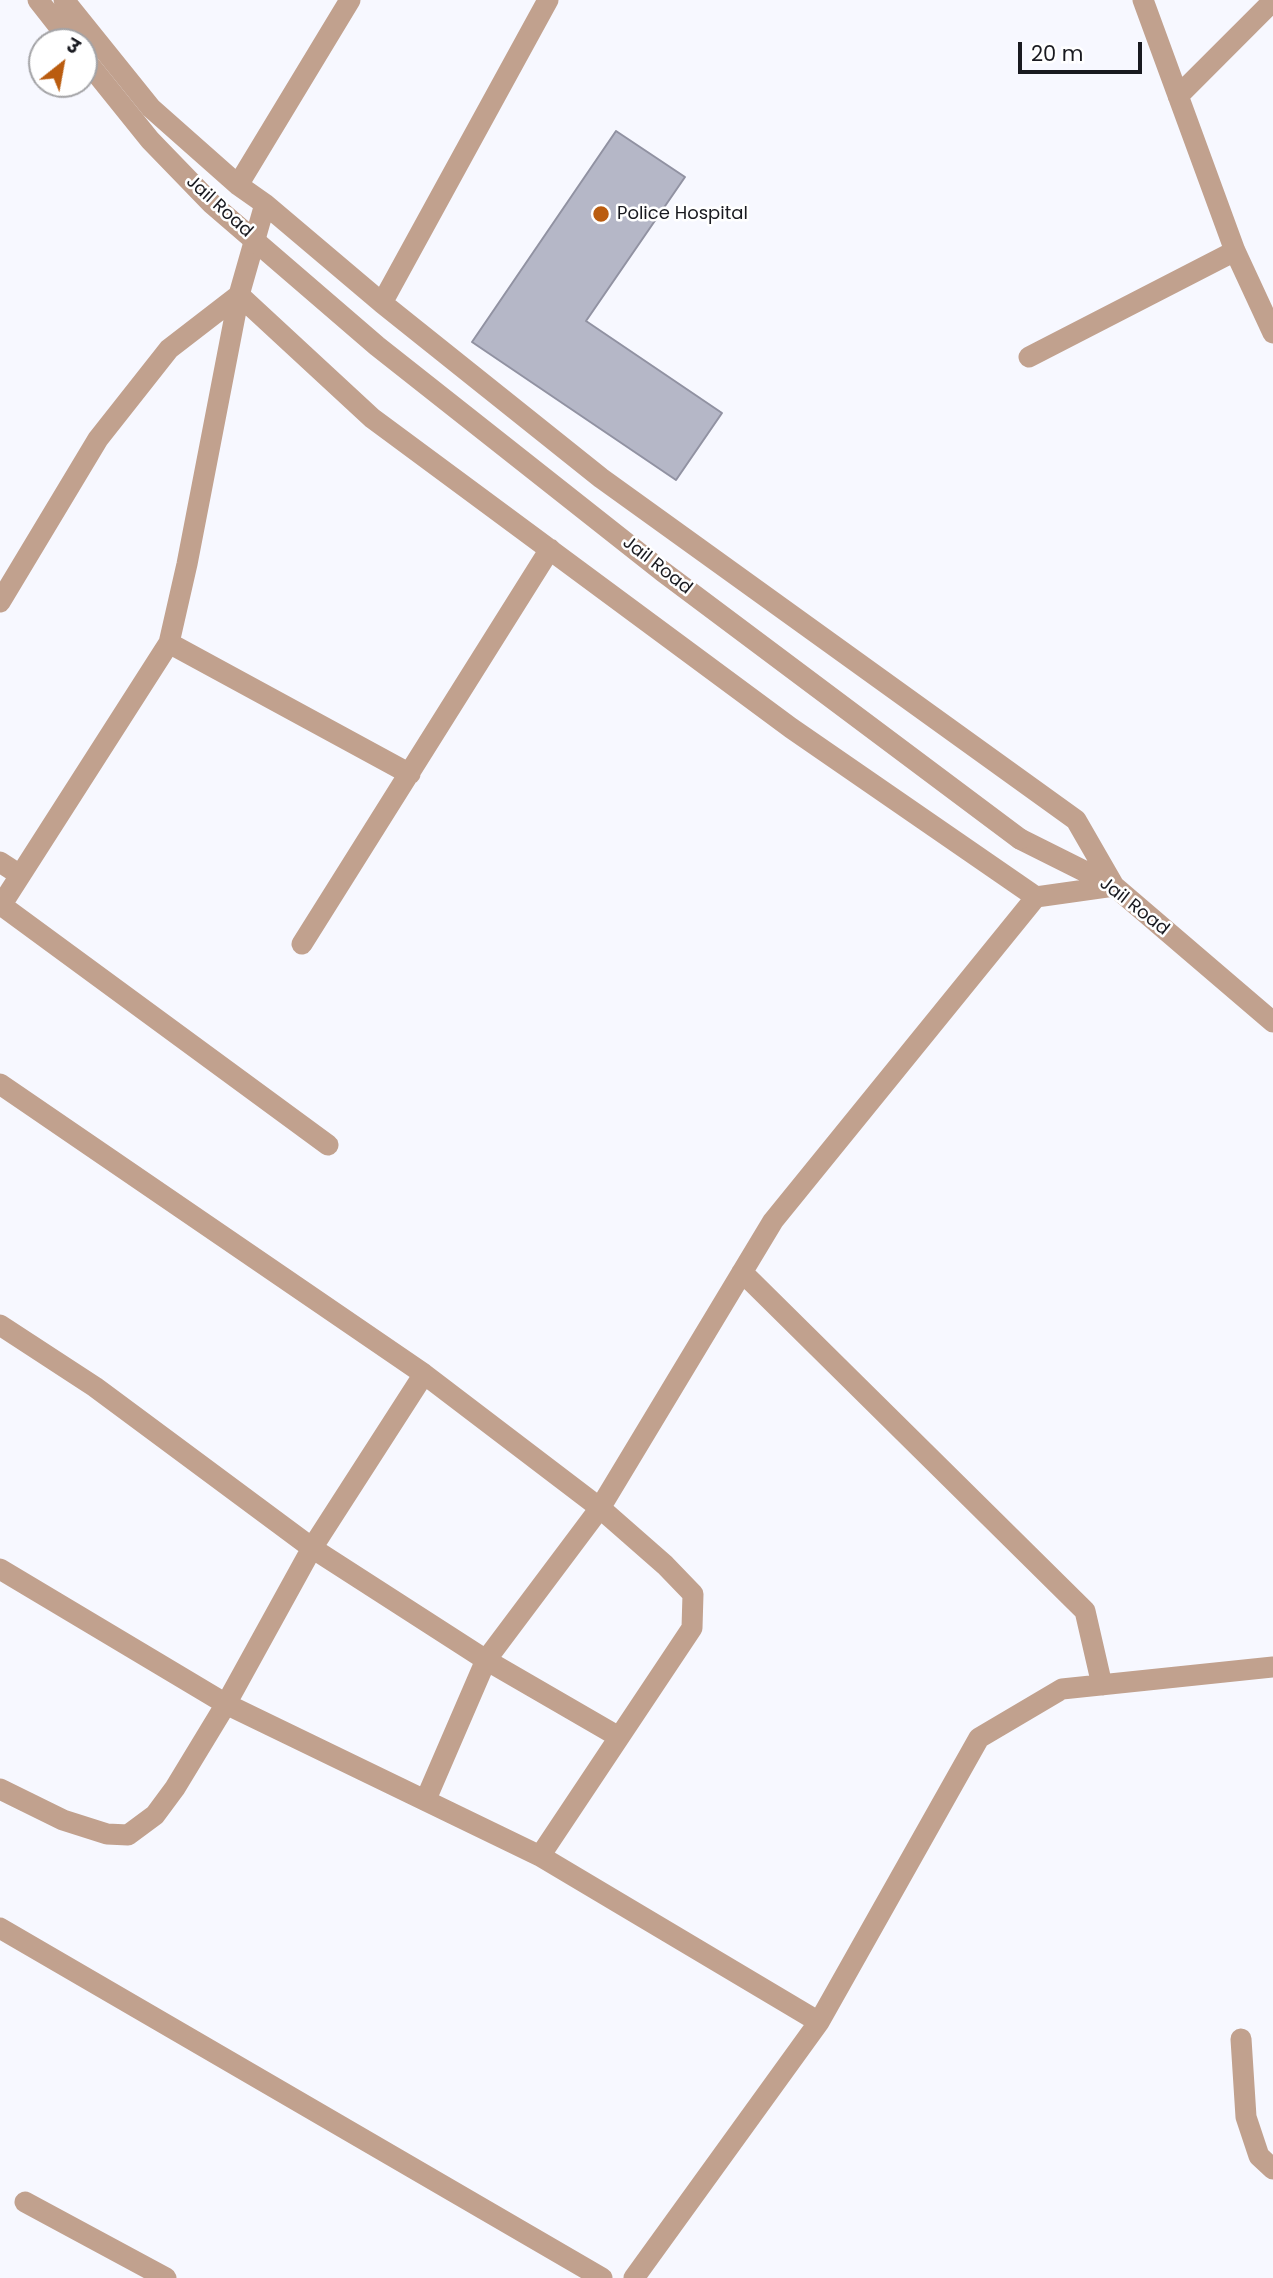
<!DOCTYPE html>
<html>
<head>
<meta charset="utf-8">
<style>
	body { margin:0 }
	#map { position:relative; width:1273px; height:2278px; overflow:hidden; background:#f7f8ff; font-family:Poppins,"Noto Sans Devanagari",sans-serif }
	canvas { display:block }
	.north { position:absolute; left:28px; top:28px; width:70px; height:70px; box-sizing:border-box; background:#fff; border:2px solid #a3a3a6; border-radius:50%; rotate:31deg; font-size:19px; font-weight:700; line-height:28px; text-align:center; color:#191a20 }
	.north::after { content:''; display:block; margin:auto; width:24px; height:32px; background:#ba5c0f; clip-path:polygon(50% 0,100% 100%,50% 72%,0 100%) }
	.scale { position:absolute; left:1018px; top:42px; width:124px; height:32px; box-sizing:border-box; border:4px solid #191a20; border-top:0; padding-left:9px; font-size:21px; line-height:24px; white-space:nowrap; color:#191a20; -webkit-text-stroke:5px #fff; paint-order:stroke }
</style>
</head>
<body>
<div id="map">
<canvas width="1273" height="2278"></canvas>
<div class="north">उ</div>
<div class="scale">20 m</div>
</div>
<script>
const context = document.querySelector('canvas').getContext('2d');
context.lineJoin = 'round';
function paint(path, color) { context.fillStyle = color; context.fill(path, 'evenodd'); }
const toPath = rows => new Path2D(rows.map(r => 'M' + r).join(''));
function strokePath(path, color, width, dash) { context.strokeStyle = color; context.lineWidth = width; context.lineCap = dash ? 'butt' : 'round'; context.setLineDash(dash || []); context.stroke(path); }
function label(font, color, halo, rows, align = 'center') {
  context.font = font + ' Poppins,sans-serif'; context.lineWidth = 5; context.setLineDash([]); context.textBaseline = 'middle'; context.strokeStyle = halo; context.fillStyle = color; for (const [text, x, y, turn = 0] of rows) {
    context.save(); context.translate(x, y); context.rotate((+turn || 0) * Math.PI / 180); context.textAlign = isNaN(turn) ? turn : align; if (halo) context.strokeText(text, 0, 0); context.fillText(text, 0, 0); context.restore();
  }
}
const building = toPath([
	[616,131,685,177,586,321,722,413,676,480,472,342,616,131]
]);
const minor = toPath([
	[38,0,71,42],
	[1143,0,1235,251,1273,333],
	[1178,96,1273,1],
	[238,185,350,0],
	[382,303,548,0],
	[1029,357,1235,251],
	[0,602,98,439,169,349,239,295,372,418,791,728,1036,897,1114,886,1076,820,601,478,382,303,265,204,238,185,151,108,64,0],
	[169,643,410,774],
	[1020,839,1114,886,1273,1022],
	[0,862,20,875],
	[1,905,328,1145],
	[0,907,169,643,187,564,239,295,265,204],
	[302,944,550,549],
	[0,1084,424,1374,600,1508,665,1565,693,1594,692,1628,540,1856],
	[742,1272,1085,1611,1102,1685],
	[0,1325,95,1387,312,1548,486,1660,619,1737],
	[0,1569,226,1704,540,1856,819,2022],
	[0,1789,63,1820,107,1834,128,1835,155,1815,175,1788,226,1704,312,1548,424,1374],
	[426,1799,486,1660,600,1508,773,1221,1036,897],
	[0,1928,602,2278],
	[1241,2039,1246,2117,1259,2156,1273,2169],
	[25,2202,166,2278],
	[634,2278,819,2022,979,1738,1062,1689,1273,1667]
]);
const minorBridge = toPath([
	[84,58,150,140,211,203,377,346,662,571,1020,839]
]);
const markers = [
	[601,214,9,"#ba5c0f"]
];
const streetNames = [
	["Jail Road",219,207,42],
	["Jail Road",657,566,38],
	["Jail Road",1134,907,38]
];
const poiNames = [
	["Police Hospital",617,214]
];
paint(building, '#b5b7c7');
strokePath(building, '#9192a2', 2);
strokePath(minor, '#c1a18e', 21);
strokePath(minorBridge, '#c1a18e', 21);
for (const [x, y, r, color] of markers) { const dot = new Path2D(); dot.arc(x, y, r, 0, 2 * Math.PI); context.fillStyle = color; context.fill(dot); strokePath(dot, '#fff', 2.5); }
label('18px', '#191a20', '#fff', streetNames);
label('18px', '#191a20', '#fff', poiNames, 'left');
</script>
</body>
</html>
